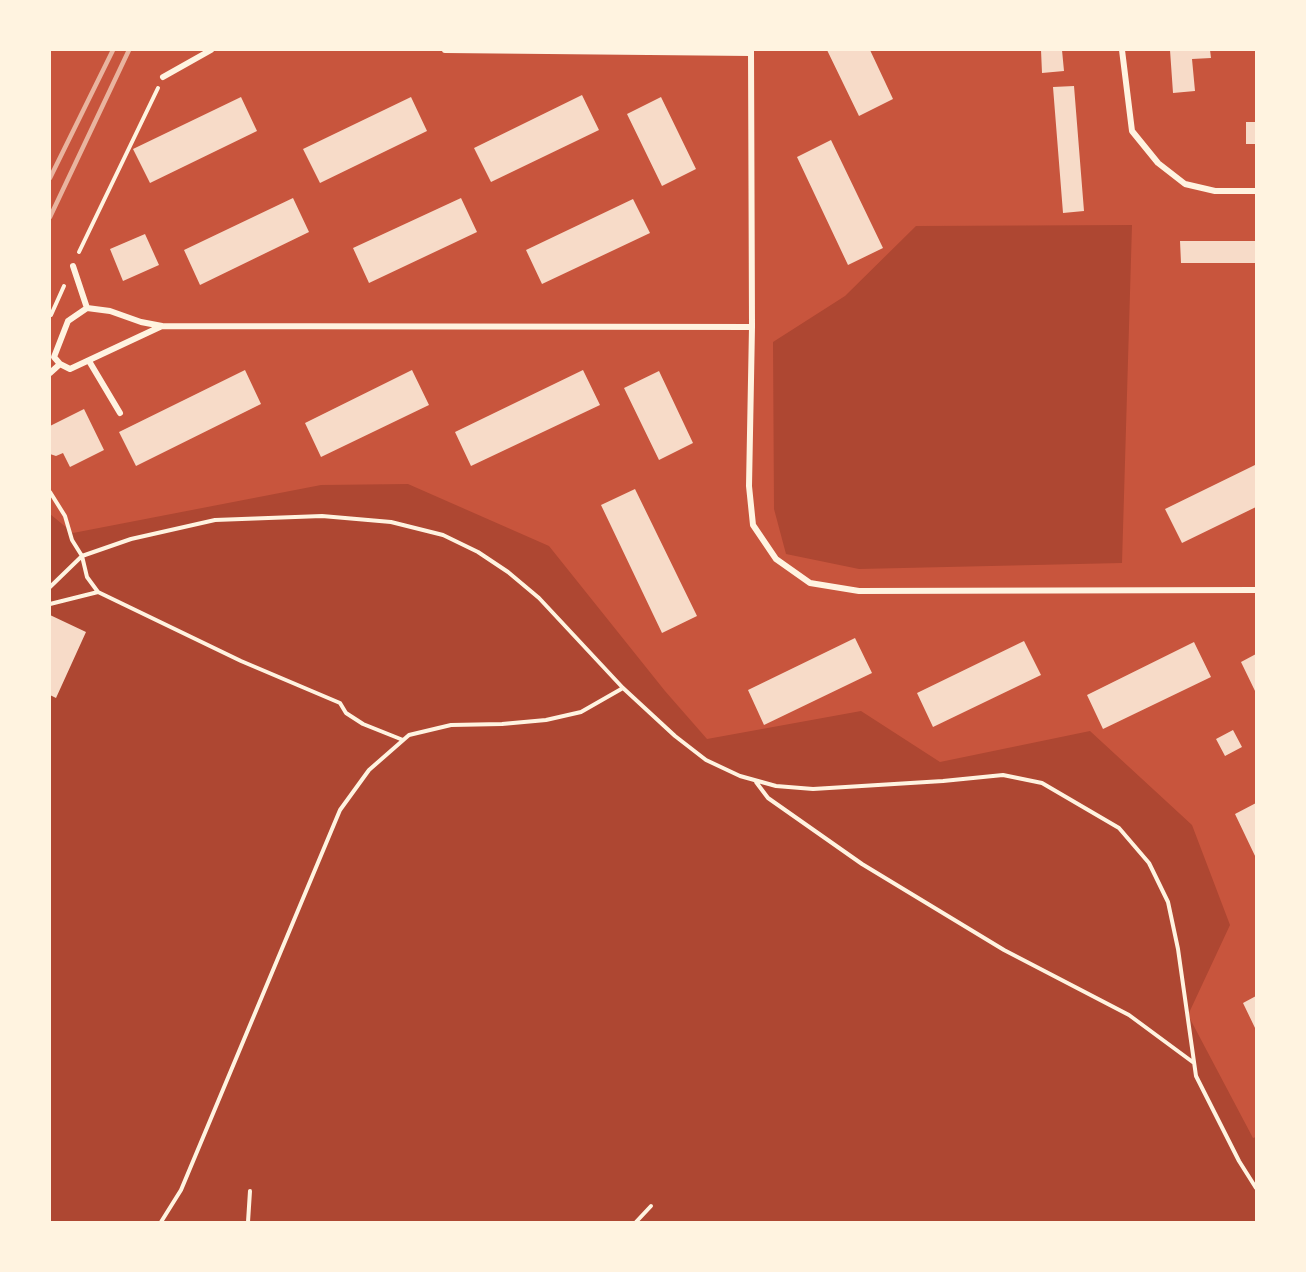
<!DOCTYPE html>
<html>
<head>
<meta charset="utf-8">
<style>
	body { margin:0 }
	#map { position:relative; width:1306px; height:1272px; overflow:hidden; background:#c8553d; font-family:"Varela Round",sans-serif }
	canvas { display:block }
	.frame { position:absolute; inset:0; border:51px solid #fff3e0; pointer-events:none }
</style>
</head>
<body>
<div id="map">
<canvas width="1306" height="1272"></canvas>
<div class="frame"></div>
</div>
<script>
const context = document.querySelector('canvas').getContext('2d');
context.lineJoin = 'round';
function paint(path, color) { context.fillStyle = color; context.fill(path, 'evenodd'); }
const toPath = rows => new Path2D(rows.map(r => 'M' + r).join(''));
function strokePath(path, color, width, dash) { context.strokeStyle = color; context.lineWidth = width; context.lineCap = dash ? 'butt' : 'round'; context.setLineDash(dash || []); context.stroke(path); }
const green = toPath([
	[1132,225,1122,563,859,569,786,554,774,509,773,342,845,296,916,226],
	[408,484,549,546,665,691,707,739,861,711,940,762,1090,731,1192,825,1230,925,1188,1015,1253,1138,1256,1137,1256,1222,50,1222,50,514,73,533,321,485]
]);
const building = toPath([
	[827,50,870,50,893,99,859,116],
	[1041,50,1062,50,1064,71,1042,73],
	[1170,50,1210,50,1211,58,1192,59,1195,91,1173,93],
	[1074,86,1084,211,1063,213,1053,87],
	[582,95,599,130,491,182,474,148],
	[241,97,257,131,150,183,133,149],
	[411,97,427,131,320,183,303,149],
	[661,97,696,169,662,186,627,114],
	[1246,122,1256,122,1256,144,1246,144],
	[831,140,883,248,848,265,797,157],
	[293,198,309,232,200,285,184,250],
	[461,198,477,232,369,283,353,248],
	[633,199,650,233,542,284,526,250],
	[145,234,159,265,123,281,110,249],
	[1180,241,1256,241,1256,263,1181,263],
	[245,370,261,404,136,466,119,432],
	[412,370,429,405,321,457,305,423],
	[583,370,600,405,471,466,455,432],
	[659,371,693,443,659,460,624,388],
	[84,409,104,450,70,467,63,453,56,456,50,454,50,426],
	[1255,465,1256,465,1256,507,1182,543,1165,509],
	[635,489,697,616,662,633,601,505],
	[50,615,86,632,56,698,50,695],
	[855,638,872,673,764,725,748,690],
	[1024,641,1041,675,933,727,917,693],
	[1194,642,1211,677,1103,729,1087,695],
	[1256,654,1256,693,1241,662],
	[1233,730,1242,747,1225,756,1216,739],
	[1256,803,1256,858,1235,814],
	[1256,996,1256,1030,1243,1003]
]);
const path = toPath([
	[79,252,158,88],
	[51,315,64,286],
	[50,492,65,516,72,540,82,556,87,577,98,592,241,661,340,703,346,713,363,724,403,740],
	[50,587,82,556,131,539,215,520,322,516,391,522,443,535,478,552,508,572,539,598,623,688,675,736,706,760,740,776,776,786,813,789,943,781,1003,775,1042,783,1119,828,1149,863,1168,902,1178,949,1196,1076,1239,1161,1256,1188],
	[50,604,98,592],
	[756,782,768,798,862,864,1004,950,1129,1015,1194,1063],
	[161,1222,181,1190,340,810,369,770,409,735,451,725,502,724,546,720,581,712,623,688],
	[248,1222,250,1191],
	[636,1222,651,1206]
]);
const minor = toPath([
	[445,50,751,53],
	[751,50,752,327,749,486,753,525,776,559,810,583,859,591,1256,590],
	[1122,50,1132,131,1158,163,1185,184,1215,191,1256,191],
	[163,77,211,50],
	[73,266,87,308],
	[87,308,110,311,141,322,162,326,70,369,60,364,54,357,68,321,87,308],
	[162,326,752,327],
	[89,361,120,413],
	[50,373,60,364]
]);
const rail = toPath([
	[50,178,113,50],
	[50,217,129,50]
]);
paint(green, '#ae4732');
paint(building, '#f7dbc8');
strokePath(path, '#fff3e0', 4);
strokePath(minor, '#fff3e0', 6);
strokePath(rail, '#e9b49f', 4.5);
</script>
</body>
</html>
